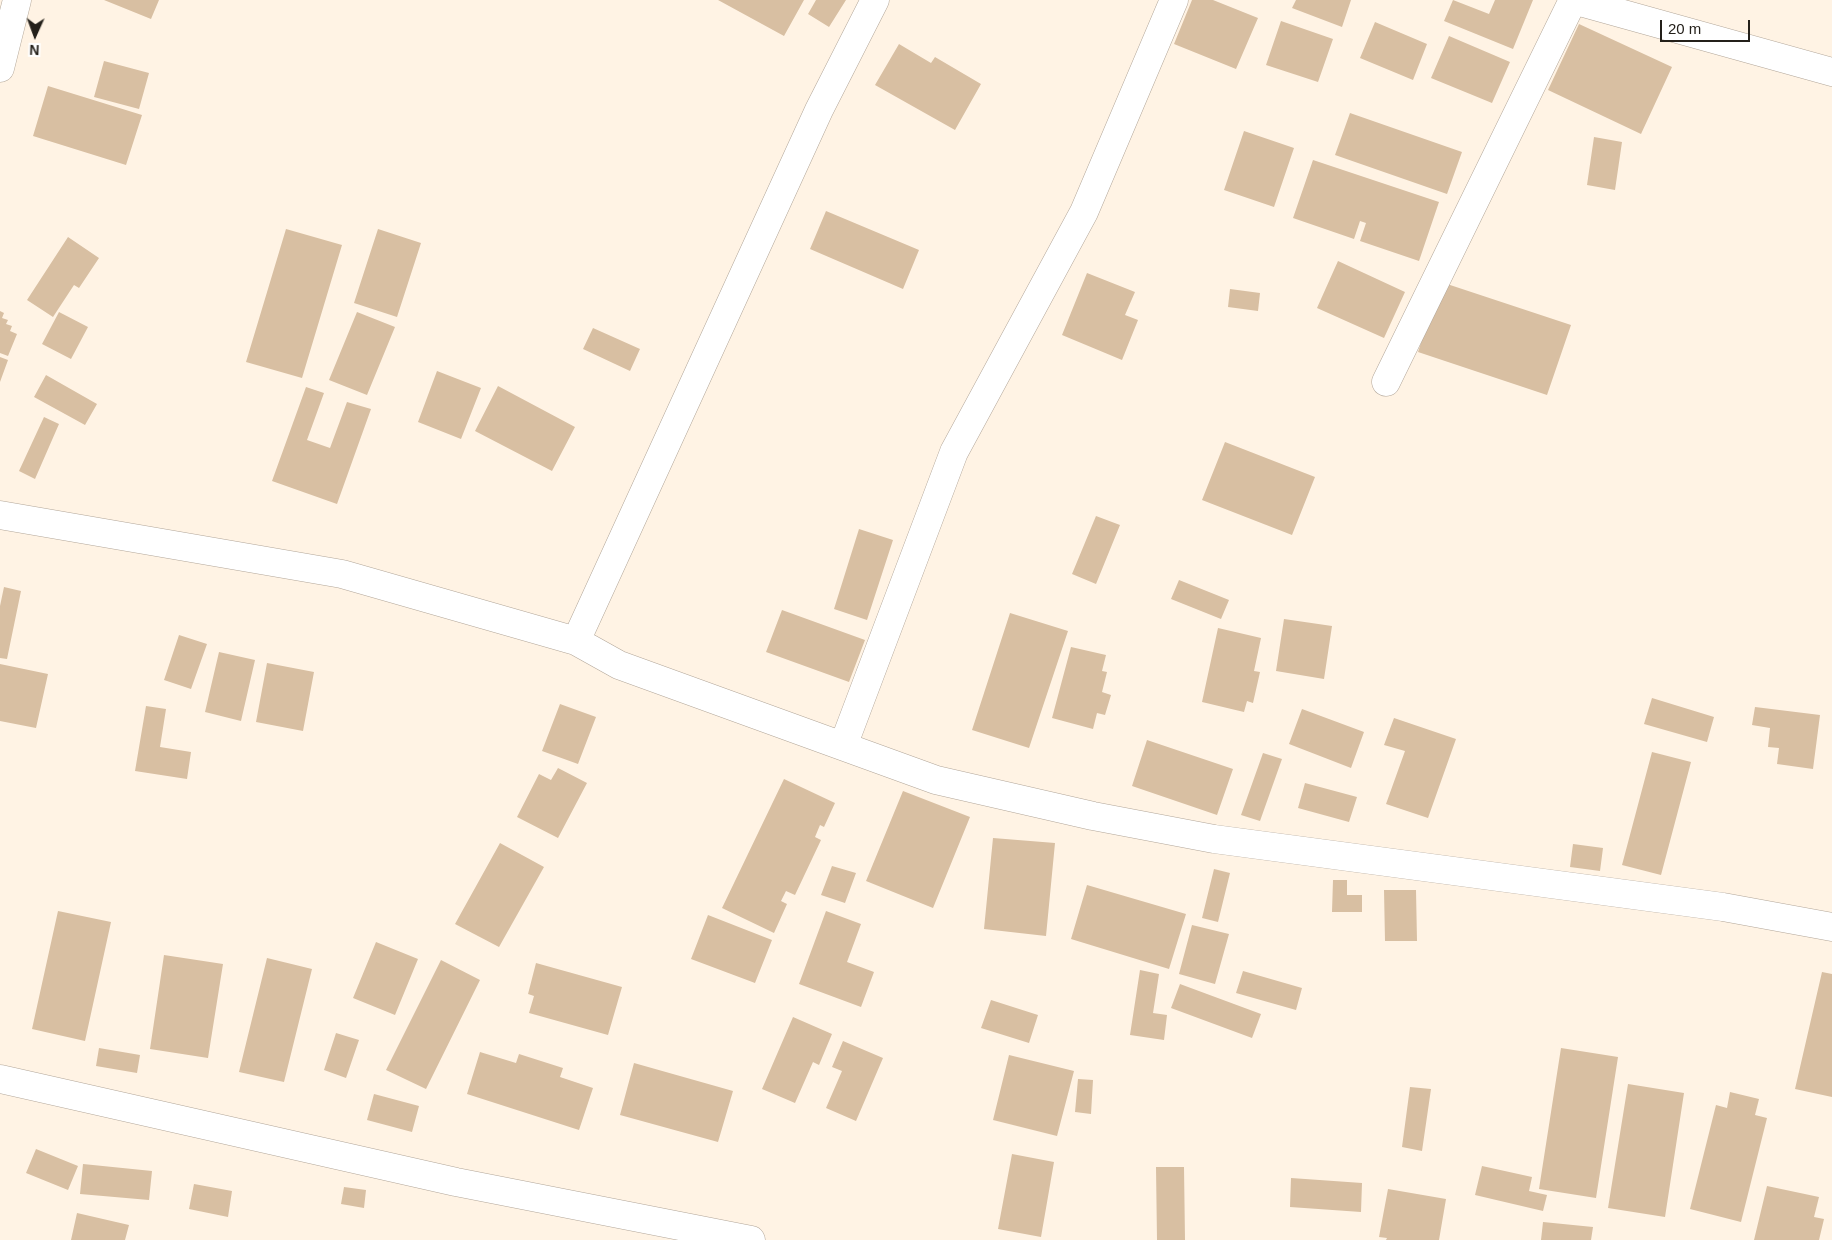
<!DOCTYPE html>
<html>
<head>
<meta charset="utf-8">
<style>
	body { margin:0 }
	#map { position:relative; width:1832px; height:1240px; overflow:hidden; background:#fff3e4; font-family:Arial,sans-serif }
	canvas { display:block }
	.north { position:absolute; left:10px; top:10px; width:50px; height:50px; -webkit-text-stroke:4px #fff; paint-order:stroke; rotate:182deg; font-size:14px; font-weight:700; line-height:20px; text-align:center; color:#24201a }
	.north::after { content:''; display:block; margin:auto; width:18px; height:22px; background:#24201a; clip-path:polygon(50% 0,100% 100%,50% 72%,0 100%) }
	.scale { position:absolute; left:1660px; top:20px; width:90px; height:22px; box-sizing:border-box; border:2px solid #24201a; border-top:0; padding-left:6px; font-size:15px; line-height:18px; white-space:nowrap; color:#24201a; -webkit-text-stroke:4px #fff; paint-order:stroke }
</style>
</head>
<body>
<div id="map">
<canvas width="1832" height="1240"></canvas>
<div class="north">N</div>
<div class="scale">20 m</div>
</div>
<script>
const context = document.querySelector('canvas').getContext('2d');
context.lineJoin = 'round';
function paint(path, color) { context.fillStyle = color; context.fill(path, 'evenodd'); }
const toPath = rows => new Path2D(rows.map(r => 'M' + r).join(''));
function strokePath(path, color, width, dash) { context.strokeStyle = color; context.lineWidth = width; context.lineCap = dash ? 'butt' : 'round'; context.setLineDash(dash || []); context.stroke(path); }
const building = toPath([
	[104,0,159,0,151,19],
	[718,0,804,0,784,36],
	[816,0,846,0,829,27,808,14],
	[1192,0,1213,0,1258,18,1236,69,1174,44],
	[1296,0,1351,0,1342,27,1292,8],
	[1453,0,1489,14,1495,0,1533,0,1513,49,1444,21],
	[1281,21,1333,39,1318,82,1266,65],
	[1375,22,1427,44,1413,80,1360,58],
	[1579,24,1672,67,1641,134,1548,90],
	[1449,36,1510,62,1492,103,1431,78],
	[899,44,931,63,935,57,981,84,955,130,875,85],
	[104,61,149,73,139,109,94,97],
	[48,86,142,115,126,165,33,136],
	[1350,113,1462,152,1447,194,1335,155],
	[1244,131,1294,148,1274,207,1224,190],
	[1594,137,1622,142,1615,190,1587,185],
	[1313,160,1439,202,1419,261,1360,241,1366,223,1360,221,1354,239,1293,218],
	[826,211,919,250,903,289,810,249],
	[286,229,342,245,302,378,246,362],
	[378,229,421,243,397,317,354,303],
	[68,237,99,258,79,288,74,285,53,317,27,300],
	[1338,261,1405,292,1384,338,1317,308],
	[1087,273,1135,292,1125,315,1138,320,1122,360,1062,335],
	[1441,282,1571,325,1547,395,1418,352],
	[1230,289,1260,293,1258,311,1228,307],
	[0,311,4,313,2,318,8,320,6,324,12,326,10,331,17,334,8,356,0,353],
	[59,312,88,327,71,359,42,344],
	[357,312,395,327,367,395,329,380],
	[593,328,640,349,630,371,583,349],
	[0,357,8,360,0,382],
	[437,371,481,388,461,439,418,422],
	[46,375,97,404,85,425,34,397],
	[498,386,575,427,552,471,475,431],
	[306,387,324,393,307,440,330,448,347,402,371,409,337,504,272,481],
	[44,417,59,424,35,479,19,471],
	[1225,442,1315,477,1292,535,1202,500],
	[1096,516,1120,525,1096,584,1072,574],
	[859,529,893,540,867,620,834,609],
	[1179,580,1229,600,1221,619,1171,599],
	[4,587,21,591,7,659,0,658,0,606],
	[782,610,865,640,849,682,766,652],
	[1010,613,1068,631,1029,748,972,730],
	[1284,619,1332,626,1324,679,1276,671],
	[1218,628,1261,638,1254,671,1260,672,1253,703,1247,701,1244,712,1202,702],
	[179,635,207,644,191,689,164,680],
	[1071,647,1106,655,1102,671,1107,672,1102,692,1111,695,1105,715,1097,713,1093,729,1052,718],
	[219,652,255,660,241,721,205,712],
	[267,663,314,672,303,731,256,722],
	[0,664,48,674,36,728,0,721],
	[1652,698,1714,717,1707,742,1644,724],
	[560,704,596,717,578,764,542,751],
	[146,706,166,709,160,747,191,752,187,779,135,771],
	[1755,707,1820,715,1813,769,1777,764,1779,748,1768,747,1770,728,1752,725],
	[1302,709,1364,732,1351,768,1289,744],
	[1394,718,1456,739,1428,818,1386,804,1405,751,1384,745],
	[1147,740,1233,769,1217,815,1132,786],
	[1652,752,1691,762,1661,875,1622,865],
	[1263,753,1282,759,1260,821,1241,815],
	[558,768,587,783,558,838,517,817,539,774,551,780],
	[784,779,835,803,824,827,820,825,815,837,821,840,795,895,786,891,781,901,787,904,774,933,722,908],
	[1305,783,1357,797,1349,822,1298,808],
	[903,791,970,817,933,908,866,881],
	[993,838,1055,843,1046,936,984,929],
	[500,843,544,867,499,947,455,924],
	[1573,844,1603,848,1600,871,1570,867],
	[832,866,856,873,845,903,821,895],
	[1214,869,1230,873,1218,922,1202,918],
	[1333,880,1347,880,1347,895,1362,895,1362,912,1332,912],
	[1087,885,1186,914,1169,969,1071,939],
	[1384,890,1416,890,1417,941,1385,941],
	[58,911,111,922,85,1041,32,1029],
	[826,911,861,924,847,962,874,972,861,1007,799,984],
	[708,915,772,940,755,983,691,959],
	[1192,925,1229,934,1215,984,1179,974],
	[376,942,418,959,395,1015,353,998],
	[164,955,223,964,208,1058,150,1049],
	[267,958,312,969,284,1082,239,1072],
	[441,960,480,980,426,1089,386,1070],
	[536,963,622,987,608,1035,529,1013,534,996,528,994],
	[1140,970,1159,974,1153,1013,1167,1015,1164,1040,1130,1035],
	[1243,971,1302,988,1296,1010,1236,993],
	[1822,972,1832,974,1832,1097,1795,1089],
	[1180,984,1261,1014,1252,1038,1171,1008],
	[991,1000,1038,1015,1029,1043,981,1028],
	[793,1017,832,1034,819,1065,813,1062,795,1103,762,1089],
	[336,1033,359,1040,346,1078,324,1070],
	[843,1041,883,1058,856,1121,826,1108,842,1071,832,1067],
	[99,1048,140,1055,137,1073,96,1066],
	[1561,1048,1618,1057,1596,1198,1539,1189],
	[480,1052,516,1063,519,1054,563,1068,560,1077,593,1088,579,1130,467,1094],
	[1009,1055,1074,1071,1057,1136,993,1120],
	[634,1063,733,1091,718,1142,620,1115],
	[1078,1079,1093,1080,1091,1114,1075,1112],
	[1628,1084,1684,1093,1665,1217,1608,1208],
	[1410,1087,1431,1089,1422,1151,1402,1147],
	[1730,1092,1759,1099,1755,1115,1767,1118,1741,1222,1690,1209,1716,1105,1727,1108],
	[374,1094,419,1106,412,1132,367,1120],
	[36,1149,78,1166,68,1190,26,1173],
	[1012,1154,1054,1162,1041,1237,998,1229],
	[83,1164,152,1171,149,1200,80,1194],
	[1482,1166,1532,1177,1529,1191,1547,1195,1543,1211,1475,1195],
	[1156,1167,1184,1167,1185,1240,1157,1240],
	[1291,1178,1362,1183,1361,1212,1290,1207],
	[194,1184,232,1191,228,1217,189,1209],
	[1767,1186,1819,1197,1814,1217,1824,1219,1819,1240,1754,1240],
	[344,1187,366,1190,364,1208,341,1204],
	[1388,1189,1446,1199,1439,1240,1386,1240,1387,1238,1379,1237],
	[77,1213,129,1225,125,1240,71,1240],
	[1543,1222,1593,1227,1591,1240,1541,1240]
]);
const minor = toPath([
	[1573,0,1832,72],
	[0,68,17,0],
	[1386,382,1573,0],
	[0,515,342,574,576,641,619,665,936,780,1093,816,1214,839,1723,907,1832,927],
	[576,641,819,110,875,0],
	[843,746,954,452,1084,212,1174,0],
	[0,1079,456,1182,751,1240]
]);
paint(building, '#d8bfa2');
strokePath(minor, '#b2a699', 29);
strokePath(minor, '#fff', 28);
</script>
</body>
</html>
